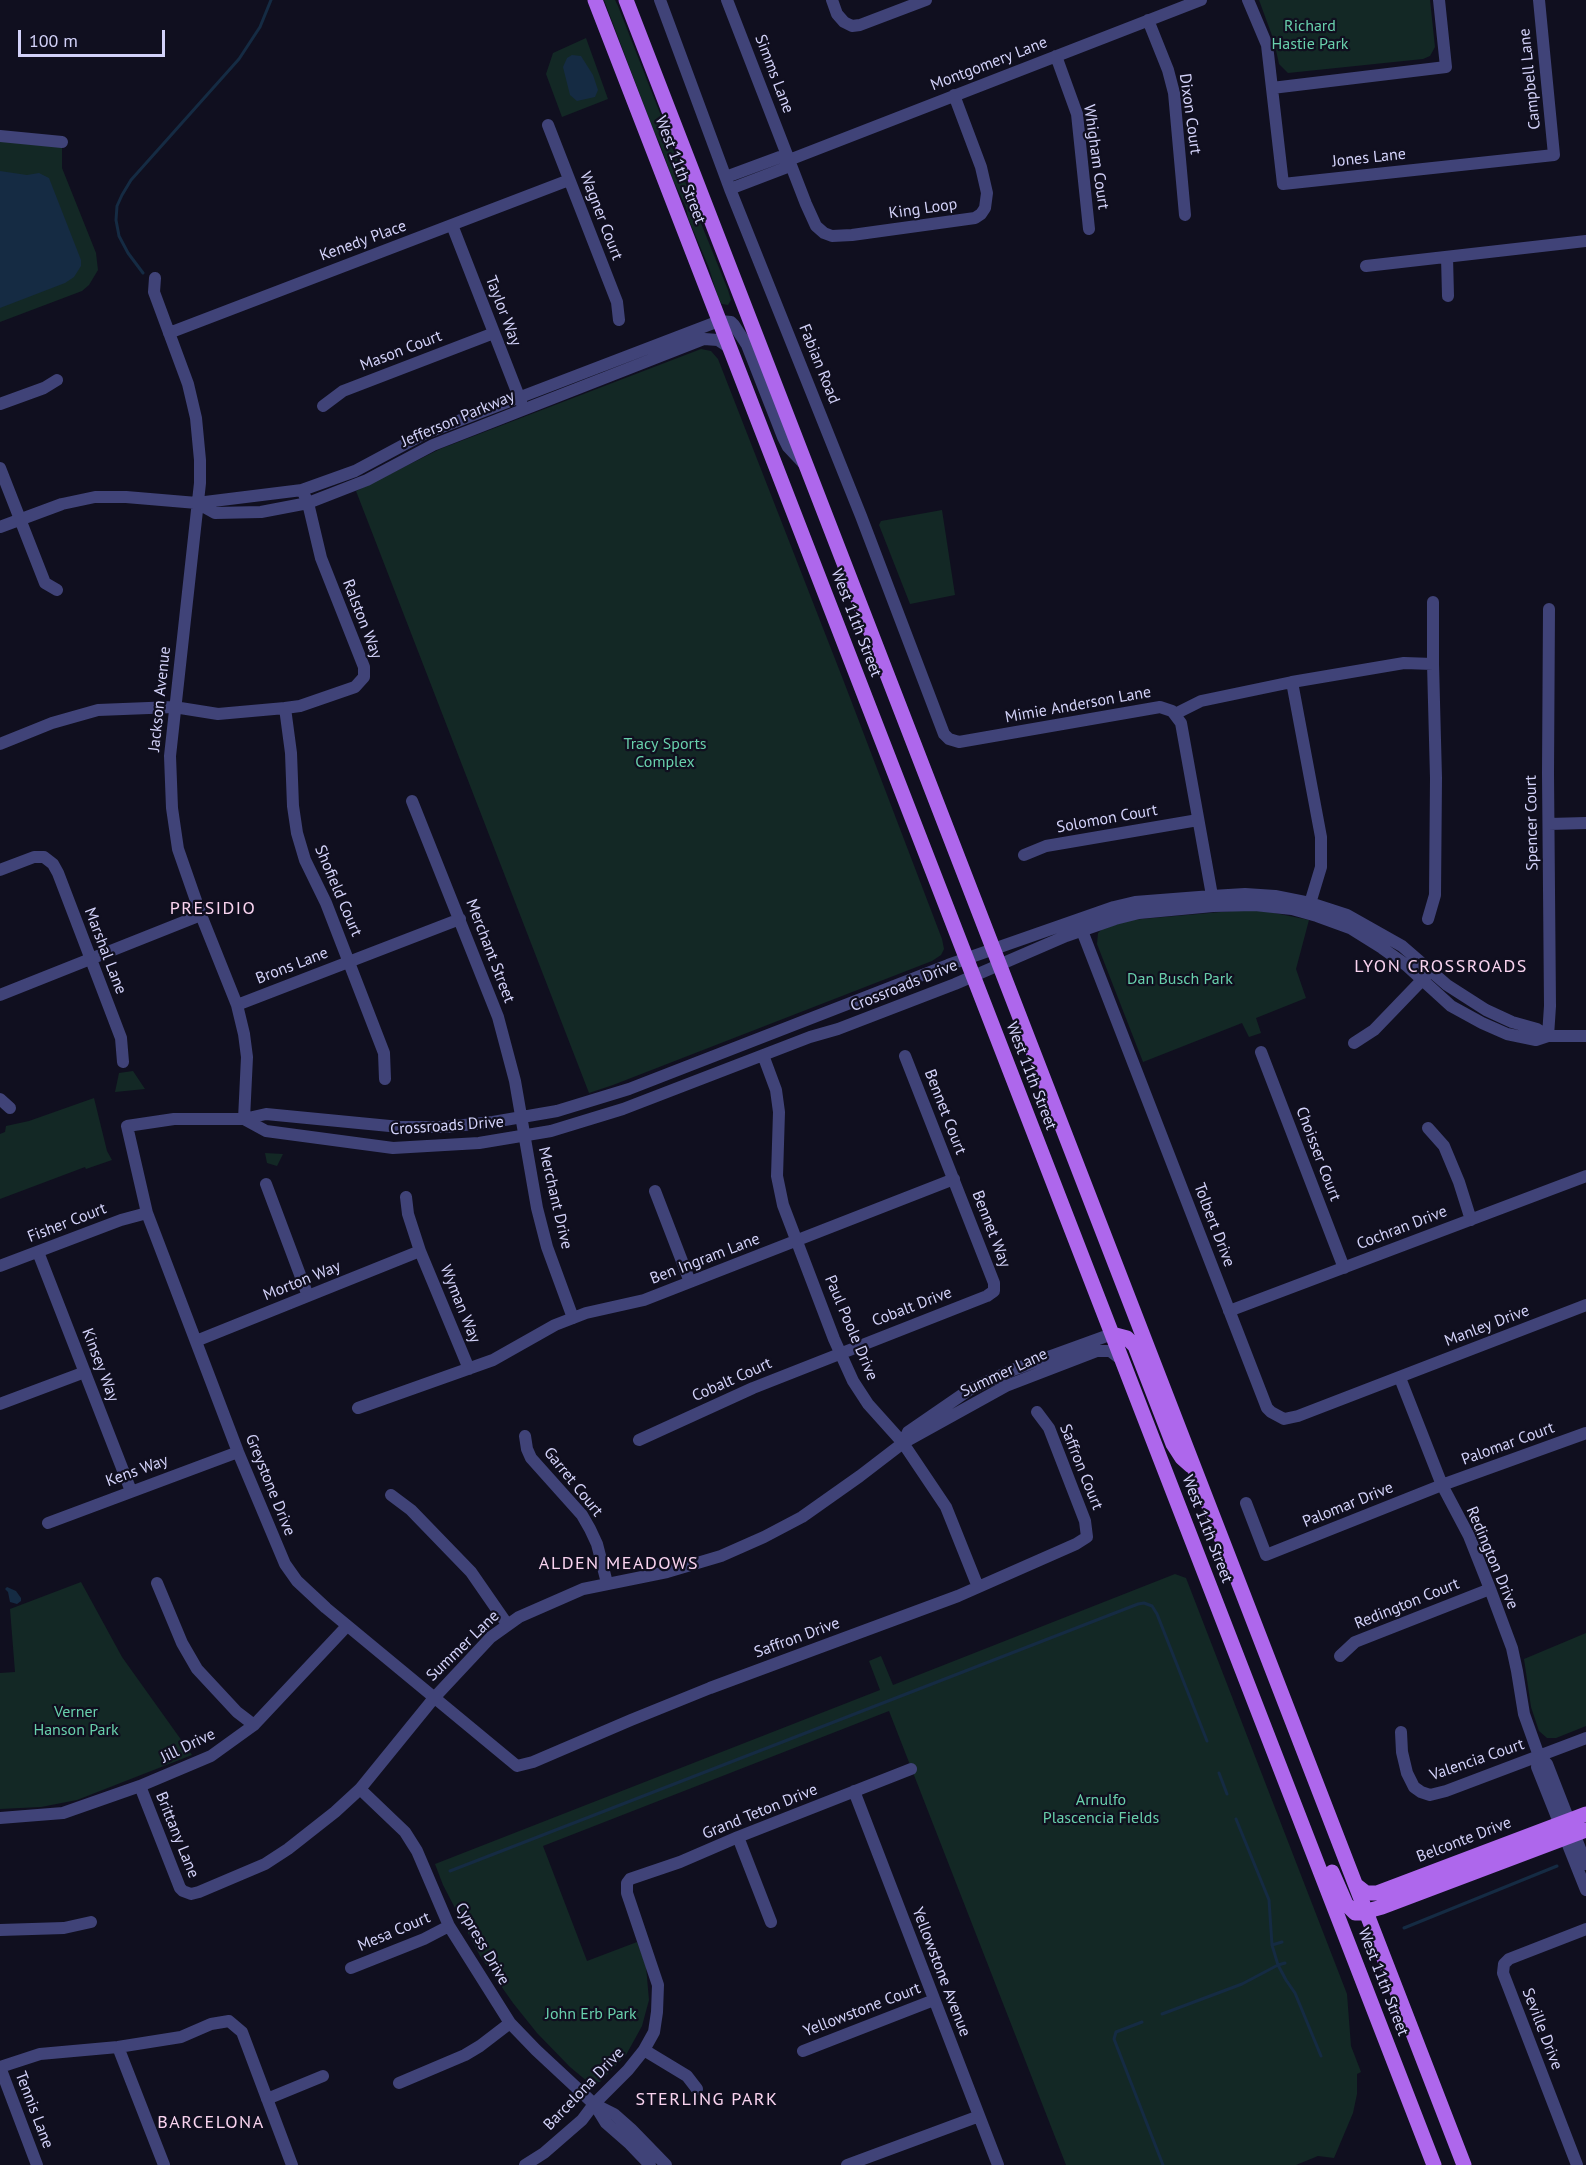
<!DOCTYPE html>
<html>
<head>
<meta charset="utf-8">
<style>
	body { margin:0 }
	#map { position:relative; width:1586px; height:2165px; overflow:hidden; background:#100f1f; font-family:"PT Sans",sans-serif }
	canvas { display:block }
	.scale { position:absolute; left:18px; top:30px; width:147px; height:27px; box-sizing:border-box; border:3px solid #d3d2f9; border-top:0; padding-left:8px; font-size:18px; line-height:21px; white-space:nowrap; color:#d3d2f9; -webkit-text-stroke:4px #100f1f; paint-order:stroke }
</style>
</head>
<body>
<div id="map">
<canvas width="1586" height="2165"></canvas>
<div class="scale">100 m</div>
</div>
<script>
const context = document.querySelector('canvas').getContext('2d');
context.lineJoin = 'round';
function paint(path, color) { context.fillStyle = color; context.fill(path, 'evenodd'); }
const toPath = rows => new Path2D(rows.map(r => 'M' + r).join(''));
function strokePath(path, color, width, dash) { context.strokeStyle = color; context.lineWidth = width; context.lineCap = dash ? 'butt' : 'round'; context.setLineDash(dash || []); context.stroke(path); }
function label(font, color, halo, rows, align = 'center') {
  context.font = font + ' "PT Sans",sans-serif'; context.lineWidth = 4.5; context.setLineDash([]); context.textBaseline = 'middle'; context.strokeStyle = halo; context.fillStyle = color; for (const [text, x, y, turn = 0] of rows) {
    context.save(); context.translate(x, y); context.rotate((+turn || 0) * Math.PI / 180); context.textAlign = isNaN(turn) ? turn : align; if (halo) context.strokeText(text, 0, 0); context.fillText(text, 0, 0); context.restore();
  }
}
const green = toPath([
	[604,0,615,0,618,6,667,131,669,141,679,163,692,201,728,290,731,300,728,305,722,304,718,298,709,268,688,218,686,207,671,176,660,144,654,132],
	[1259,0,1430,0,1435,47,1430,56,1423,59,1288,73,1279,64,1274,41],
	[586,38,608,99,562,117,546,74,553,53],
	[0,141,62,147,62,168,96,253,98,270,89,285,82,291,0,322],
	[701,349,711,351,718,359,844,682,942,939,944,949,941,955,932,961,613,1085,589,1093,356,491,440,449],
	[942,510,955,595,910,604,879,525,881,521],
	[1232,911,1265,911,1309,920,1296,969,1306,998,1256,1018,1261,1033,1249,1037,1242,1023,1143,1062,1097,944,1098,933,1103,928,1131,920],
	[133,1071,145,1089,115,1092,119,1073],
	[94,1098,107,1151,112,1160,86,1169,85,1167,0,1199,0,1134,5,1132,6,1126,29,1121],
	[265,1153,283,1154,277,1166,267,1163],
	[1175,1574,1186,1578,1347,1994,1351,2046,1361,2072,1357,2074,1357,2094,1353,2113,1334,2158,1318,2156,1296,2165,1066,2165,889,1711,543,1846,587,1961,637,1942,646,1966,649,2000,642,2026,626,2055,600,2082,588,2082,570,2067,537,2033,513,2003,480,1956,443,1885,435,1864,880,1690,869,1661,881,1656,893,1685],
	[81,1582,122,1657,192,1755,77,1800,41,1807,0,1809,0,1673,15,1672,10,1609],
	[1586,1633,1586,1726,1556,1738,1547,1738,1539,1731,1531,1707,1524,1659]
]);
const water = toPath([
	[572,55,581,56,593,75,598,90,595,97,577,101,570,95,563,67,567,58],
	[0,171,27,175,39,173,49,178,81,260,81,266,74,277,65,283,0,308],
	[7,1587,16,1591,21,1598,21,1601,17,1604,10,1602,8,1592,5,1589]
]);
const stream = toPath([
	[143,273,128,253,119,236,116,220,117,206,122,195,131,180,239,59,260,27,271,0],
	[1219,1773,1227,1794],
	[1236,1819,1269,1900,1272,1945],
	[450,1871,1138,1604,1144,1603,1152,1606,1157,1614,1207,1741],
	[1404,1928,1557,1866],
	[1285,1963,1278,1965,1286,1980,1295,1993,1321,2056],
	[1162,2014,1242,1984,1278,1965,1272,1945,1282,1942],
	[1142,2022,1116,2032,1114,2039,1163,2165]
]);
const minor = toPath([
	[660,0,730,189,861,516,944,734,949,739,959,742,1160,707,1172,711,1181,723,1213,901],
	[727,0,806,204,816,226,824,233,832,236,852,235,975,218,981,214,985,208,987,193,981,167,954,95],
	[832,0,837,14,844,22,852,26,860,25,926,0],
	[1248,0,1267,45,1283,184,1554,155,1539,0],
	[1148,20,1168,70,1174,93,1185,215],
	[1056,56,1077,114,1089,229],
	[1272,88,1446,67,1439,0],
	[548,125,617,302,619,320],
	[0,136,62,142],
	[726,177,780,157,789,160],
	[730,189,785,168,789,160,1201,0],
	[452,225,521,402],
	[1447,257,1448,296],
	[1366,266,1586,241],
	[155,278,154,292,188,384,196,418,200,460,200,483,170,756,172,808,178,849,201,915,237,1005,244,1034,247,1057,244,1119],
	[169,333,569,180],
	[0,404,44,388,57,380],
	[323,406,343,391,494,333],
	[0,468,45,583,57,590],
	[197,503,215,513,261,512,308,503,367,480,433,445,704,339,718,340,730,348],
	[0,527,62,504,95,497,126,497,197,503,302,490,355,471,424,434,719,321,731,322,734,325,747,345,783,437,788,447,803,463],
	[1433,664,1433,602],
	[1292,682,1321,837,1321,867,1308,910],
	[285,708,291,753,293,806,297,833,305,860,326,903,384,1053,385,1079],
	[1175,714,1201,701,1292,682,1404,663,1433,664,1436,778,1435,895,1428,919],
	[0,744,52,723,98,710,174,707,218,714,285,708,300,706,355,687,364,677,364,667,321,558,308,503,302,490],
	[412,801,498,1017,515,1081,537,1208,547,1247,573,1318],
	[1549,824,1586,823],
	[1024,855,1046,846,1198,820],
	[0,870,34,857,44,857,53,864,58,873,121,1038,123,1062],
	[1079,923,1267,1408,1271,1412,1284,1419,1298,1416,1586,1305],
	[0,995,201,915],
	[237,1005,460,919],
	[1548,1036,1550,1006,1548,773,1549,609],
	[1354,1043,1374,1030,1426,976],
	[1261,1052,1344,1268],
	[763,1055,776,1090,779,1112,777,1176,783,1205,834,1339,853,1381,868,1404,903,1443,946,1507,978,1587],
	[0,1099,10,1108],
	[244,1119,266,1131,393,1148,479,1143,551,1131,623,1109,810,1037,838,1029,955,984,1066,936,1115,919,1139,913,1213,906,1255,905,1292,909,1317,916,1350,928,1382,948,1406,965,1451,1006,1482,1023,1507,1034,1536,1040,1548,1036,1586,1036],
	[1428,1128,1444,1146,1459,1182,1471,1220],
	[266,1184,308,1296],
	[655,1191,690,1282],
	[406,1197,408,1214,420,1251,469,1369],
	[38,1252,131,1491],
	[0,1266,121,1220,147,1213],
	[1229,1311,1586,1176],
	[196,1341,420,1251],
	[1400,1378,1442,1485,1469,1536,1490,1589,1512,1648,1517,1671,1524,1714,1539,1756,1547,1764,1586,1864],
	[0,1404,85,1372],
	[358,1408,493,1360,555,1325,586,1313,644,1300,954,1179],
	[1037,1412,1049,1428,1085,1521,1087,1537,1076,1544,958,1596,710,1688,631,1720,533,1762,517,1766,326,1608,297,1581,285,1564,238,1452,147,1213,127,1126,174,1119,244,1119,266,1114,400,1127,445,1127,493,1122,557,1111,629,1089,948,965,1114,907,1135,902,1212,896,1245,894,1275,896,1310,903,1347,915,1402,946,1447,985,1486,1010,1512,1022,1537,1029,1548,1036],
	[525,1436,527,1449,531,1458,582,1515,590,1529,597,1544,607,1583],
	[639,1440,753,1388,987,1296,994,1291,994,1283,905,1056],
	[903,1443,908,1432,969,1390,1010,1371,1112,1334],
	[391,1495,411,1510,471,1572,507,1624],
	[1246,1503,1266,1555,1442,1485,1586,1433],
	[48,1523,238,1452],
	[157,1583,182,1643,197,1669,237,1712,254,1725],
	[1340,1656,1355,1642,1490,1589],
	[1401,1732,1402,1752,1407,1773,1414,1787,1421,1792,1430,1795,1446,1791,1586,1738],
	[1539,1756,1537,1767,1586,1890],
	[140,1786,180,1888,183,1891,191,1894,199,1892,265,1864,288,1849,335,1812,360,1789,434,1698,491,1637,519,1617,583,1589,667,1572,721,1556,764,1537,802,1517,860,1476,903,1443,1006,1386,1097,1351,1110,1351,1122,1360],
	[360,1789,405,1832,417,1851,449,1926,510,2023,536,2050,594,2104,614,2114,631,2129,666,2165],
	[854,1791,998,2165],
	[0,1818,63,1813,140,1786,211,1756,254,1725,347,1626],
	[738,1837,771,1922],
	[0,1930,64,1928,91,1922],
	[351,1968,424,1939,449,1926],
	[118,2047,164,2165],
	[644,2050,687,2076,697,2089],
	[803,2051,934,2000],
	[0,2067,40,2054,118,2047,181,2037,211,2024,229,2021,242,2032,292,2165],
	[0,2067,37,2165],
	[399,2083,465,2055,480,2046,510,2023],
	[267,2099,323,2076],
	[595,2105,606,2123,630,2144,650,2165],
	[525,2165,544,2153,582,2120,594,2104,628,2070,644,2050,654,2032,657,2012,658,1985,627,1893,627,1883,630,1879,680,1862,738,1837,911,1769],
	[847,2165,979,2116],
	[1577,2165,1503,1973,1504,1964,1509,1959,1586,1929]
]);
const major = toPath([
	[595,0,1434,2165],
	[626,0,1464,2165],
	[1112,1334,1127,1338,1135,1346,1173,1444,1182,1458,1191,1466],
	[1332,1872,1346,1904,1355,1913,1360,1913,1382,1907,1586,1830],
	[1357,1886,1366,1893,1377,1893,1586,1814]
]);
const parkNames = [
	["Richard",1310,26],
	["Hastie Park",1310,44],
	["Tracy Sports",665,744],
	["Complex",665,762],
	["Dan Busch Park",1180,979],
	["Verner",76,1712],
	["Hanson Park",76,1730],
	["Arnulfo",1101,1800],
	["Plascencia Fields",1101,1818],
	["John Erb Park",591,2014]
];
const streetNames = [
	["Montgomery Lane",989,64,-21],
	["Simms Lane",774,74,69],
	["Campbell Lane",1530,79,-96],
	["Dixon Court",1190,114,82],
	["Whigham Court",1096,157,82],
	["Jones Lane",1369,158,-6],
	["West 11th Street",680,170,69],
	["King Loop",923,209,-8],
	["Wagner Court",601,216,69],
	["Kenedy Place",363,241,-20],
	["Taylor Way",503,311,69],
	["Mason Court",401,351,-21],
	["Fabian Road",819,364,68],
	["Jefferson Parkway",458,419,-23],
	["Ralston Way",362,619,69],
	["West 11th Street",856,623,69],
	["Jackson Avenue",160,699,-84],
	["Mimie Anderson Lane",1078,705,-10],
	["Solomon Court",1107,819,-10],
	["Spencer Court",1532,823,-91],
	["Shofield Court",338,891,67],
	["Marshal Lane",105,951,69],
	["Merchant Street",490,951,69],
	["Brons Lane",292,966,-21],
	["Crossroads Drive",904,986,-22],
	["West 11th Street",1031,1076,69],
	["Bennet Court",945,1112,69],
	["Crossroads Drive",447,1126,-4],
	["Choisser Court",1318,1154,69],
	["Merchant Drive",555,1198,77],
	["Fisher Court",67,1223,-21],
	["Tolbert Drive",1214,1225,69],
	["Cochran Drive",1402,1228,-21],
	["Bennet Way",991,1229,69],
	["Ben Ingram Lane",705,1259,-21],
	["Morton Way",302,1281,-22],
	["Wyman Way",460,1304,68],
	["Cobalt Drive",912,1307,-21],
	["Manley Drive",1487,1326,-21],
	["Paul Poole Drive",851,1328,67],
	["Kinsey Way",100,1365,69],
	["Summer Lane",1004,1373,-25],
	["Cobalt Court",732,1380,-24],
	["Palomar Court",1508,1444,-20],
	["Saffron Court",1081,1467,68],
	["Kens Way",137,1471,-20],
	["Garret Court",573,1482,51],
	["Greystone Drive",270,1485,68],
	["Palomar Drive",1348,1505,-22],
	["West 11th Street",1207,1529,69],
	["Redington Drive",1492,1558,67],
	["Redington Court",1407,1604,-22],
	["Saffron Drive",797,1638,-20],
	["Summer Lane",463,1646,-44],
	["Jill Drive",188,1746,-26],
	["Valencia Court",1477,1760,-19],
	["Grand Teton Drive",760,1812,-22],
	["Brittany Lane",177,1835,68],
	["Belconte Drive",1464,1840,-21],
	["Mesa Court",394,1932,-23],
	["Cypress Drive",482,1944,60],
	["Yellowstone Avenue",941,1972,69],
	["West 11th Street",1383,1982,69],
	["Yellowstone Court",862,2010,-21],
	["Seville Drive",1542,2029,69],
	["Barcelona Drive",584,2089,-46],
	["Tennis Lane",34,2110,69]
];
const neighbourhoodNames = [
	["PRESIDIO",213,909],
	["LYON CROSSROADS",1441,967],
	["ALDEN MEADOWS",619,1564],
	["STERLING PARK",707,2100],
	["BARCELONA",211,2123]
];
paint(green, '#132825');
paint(water, '#152b43');
strokePath(stream, '#152b43', 3);
strokePath(minor, '#404378', 12);
strokePath(major, '#ae67ec', 15);
label('16px', '#68d0ac', '#100f1f', parkNames);
label('16px', '#d3d2f9', '#100f1f', streetNames);
context.letterSpacing = '1.5px';
label('18px', '#fad4f0', '#100f1f', neighbourhoodNames);
context.letterSpacing = '0px';
</script>
</body>
</html>
